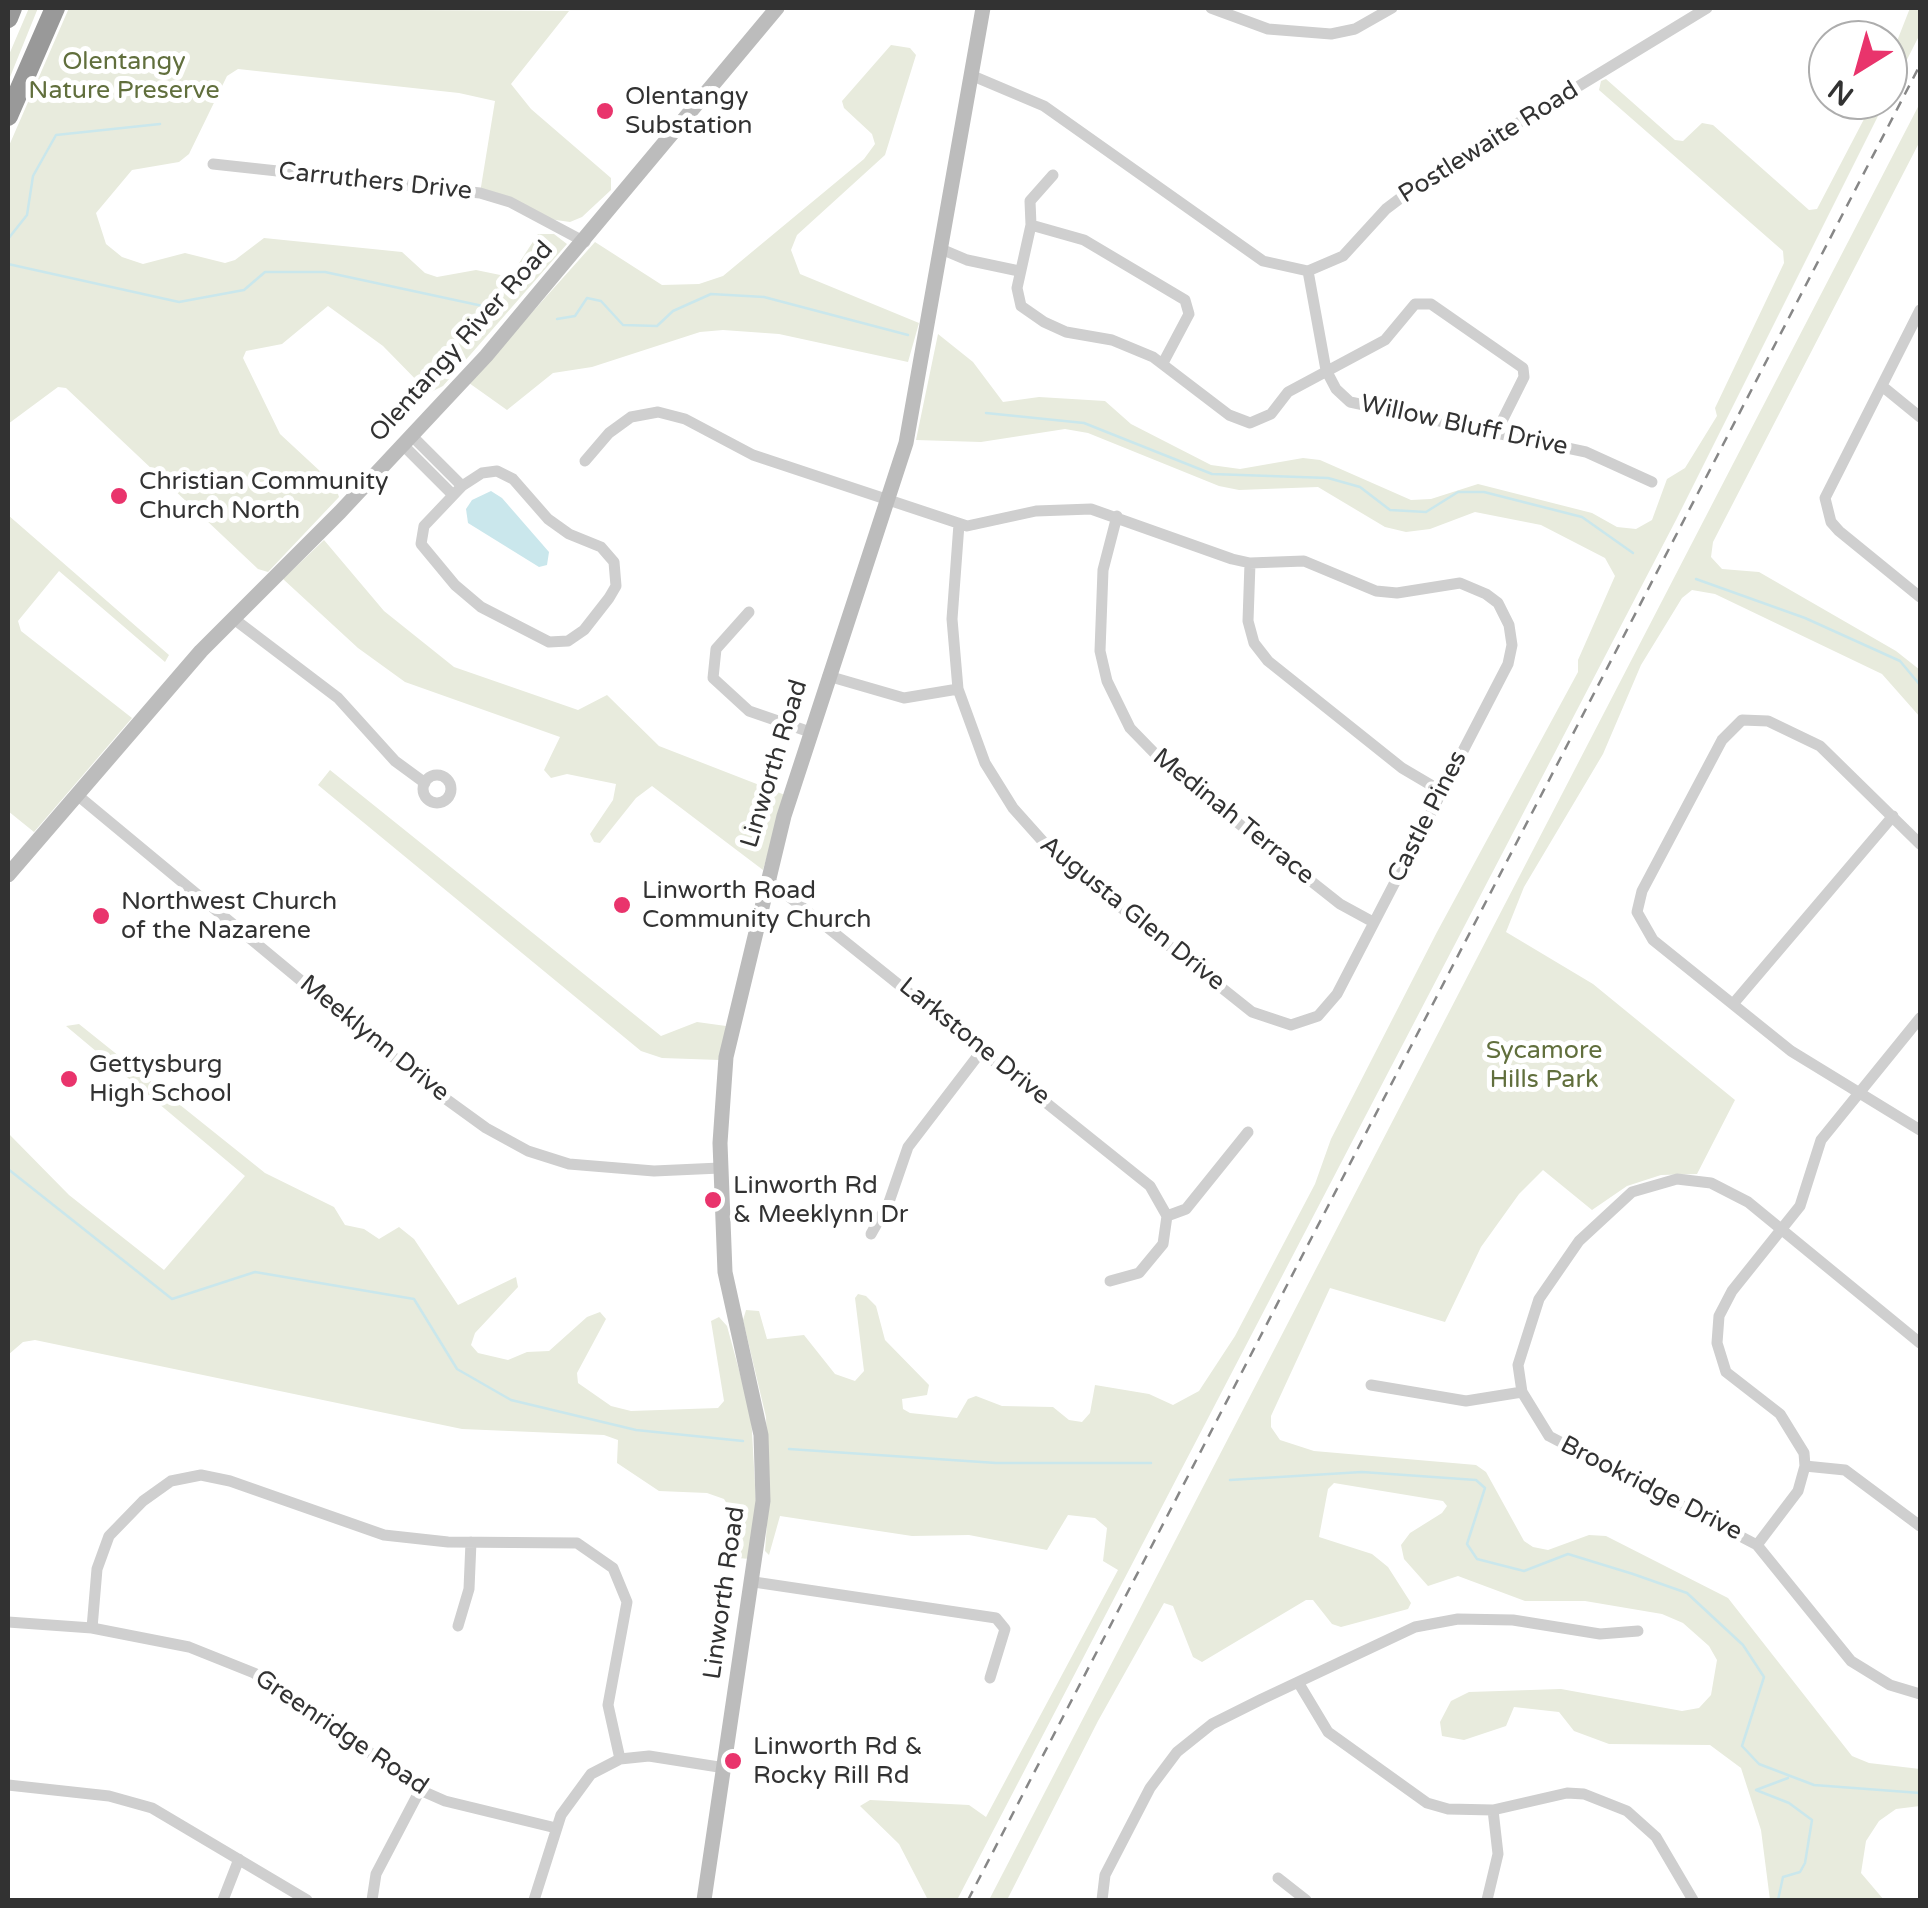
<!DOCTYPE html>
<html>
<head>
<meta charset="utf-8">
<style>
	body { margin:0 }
	#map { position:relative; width:1928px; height:1908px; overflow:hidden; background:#fff; font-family:"Varela Round",sans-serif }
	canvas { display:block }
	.frame { position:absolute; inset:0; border:10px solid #323232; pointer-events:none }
	.north { position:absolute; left:1808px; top:20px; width:100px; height:100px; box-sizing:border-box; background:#fff; border:2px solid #adadad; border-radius:50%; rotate:217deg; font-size:28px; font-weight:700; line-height:40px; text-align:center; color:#323232 }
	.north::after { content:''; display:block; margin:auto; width:35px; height:45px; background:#e9346c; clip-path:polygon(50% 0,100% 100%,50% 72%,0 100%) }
</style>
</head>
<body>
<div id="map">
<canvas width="1928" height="1908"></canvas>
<div class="frame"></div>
<div class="north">N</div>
</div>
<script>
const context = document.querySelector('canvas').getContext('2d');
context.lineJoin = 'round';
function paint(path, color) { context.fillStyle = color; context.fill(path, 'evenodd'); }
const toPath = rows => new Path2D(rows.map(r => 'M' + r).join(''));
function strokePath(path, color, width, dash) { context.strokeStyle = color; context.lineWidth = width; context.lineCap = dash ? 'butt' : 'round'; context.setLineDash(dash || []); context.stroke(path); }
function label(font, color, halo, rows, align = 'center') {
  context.font = font + ' "Varela Round",sans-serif'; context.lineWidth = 10; context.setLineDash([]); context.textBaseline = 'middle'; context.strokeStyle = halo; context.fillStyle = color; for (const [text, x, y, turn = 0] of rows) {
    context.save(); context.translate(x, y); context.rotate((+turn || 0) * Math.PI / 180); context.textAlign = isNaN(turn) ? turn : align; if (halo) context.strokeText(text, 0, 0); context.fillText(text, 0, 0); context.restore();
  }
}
const green = toPath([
	[29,8,38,8,8,82,8,57],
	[69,8,569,11,511,84,531,109,611,178,611,190,582,217,570,222,542,218,480,193,495,101,459,93,238,69,227,76,189,154,179,162,132,170,96,213,106,244,122,257,143,264,185,253,225,263,235,260,264,238,402,252,425,273,437,277,476,270,510,277,538,234,554,234,567,244,443,386,429,393,383,346,328,306,282,344,246,351,243,358,280,434,335,485,339,497,268,572,258,569,66,388,58,387,8,424,8,148],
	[1910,8,1920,8,1920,34,1888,97,1888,64],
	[891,45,910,48,916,55,885,155,797,235,791,250,800,274,919,323,908,362,779,334,723,330,700,332,592,367,553,373,507,410,469,383,595,242,662,285,699,284,723,276,864,159,875,144,872,134,844,108,842,101],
	[1606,79,1675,140,1683,141,1702,123,1713,125,1809,210,1817,209,1874,100,1886,100,1676,520,957,1900,928,1900,899,1844,860,1806,870,1800,969,1805,986,1817,1118,1570,1103,1561,1107,1528,1095,1518,1068,1515,1047,1550,969,1535,912,1536,780,1516,769,1555,765,1551,769,1496,766,1417,743,1320,746,1310,759,1311,767,1339,804,1335,835,1374,855,1381,864,1371,855,1298,858,1294,866,1296,876,1306,885,1340,929,1385,927,1395,902,1399,903,1409,910,1413,957,1418,968,1399,976,1396,1002,1406,1053,1407,1069,1420,1082,1422,1090,1413,1095,1385,1149,1394,1173,1405,1199,1391,1235,1336,1315,1184,1331,1139,1437,932,1578,672,1578,660,1615,576,1605,558,1541,525,1475,512,1430,529,1406,532,1385,527,1318,487,1239,490,1219,486,1088,433,1065,429,981,442,916,440,938,334,973,362,1003,402,1039,397,1105,401,1131,424,1211,465,1240,469,1303,458,1320,460,1411,500,1431,499,1478,484,1592,513,1617,527,1636,529,1652,520,1667,479,1685,468,1717,416,1715,408,1784,263,1783,251,1599,90,1601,81],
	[1920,103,1920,141,1713,542,1711,557,1722,569,1759,572,1896,651,1920,670,1920,717,1882,674,1715,594,1692,590,1682,598,1641,665,1603,754,1524,887,1506,932,1593,984,1735,1100,1697,1174,1661,1175,1627,1186,1592,1210,1543,1170,1519,1194,1481,1247,1445,1322,1330,1288,1271,1416,1271,1427,1280,1440,1314,1451,1476,1465,1486,1472,1524,1541,1533,1547,1548,1550,1589,1535,1606,1536,1728,1598,1852,1756,1869,1763,1920,1769,1920,1806,1896,1809,1879,1821,1866,1841,1861,1873,1884,1900,1770,1900,1761,1830,1741,1768,1710,1745,1609,1744,1574,1731,1559,1712,1514,1707,1506,1726,1464,1740,1442,1736,1440,1722,1451,1701,1469,1692,1561,1689,1682,1711,1699,1708,1711,1695,1717,1660,1709,1646,1683,1623,1662,1614,1585,1601,1525,1601,1458,1576,1428,1586,1404,1559,1401,1545,1410,1533,1442,1513,1447,1506,1443,1501,1334,1483,1328,1489,1319,1537,1372,1554,1388,1567,1411,1603,1408,1609,1341,1627,1332,1624,1313,1600,1306,1600,1202,1662,1193,1657,1173,1606,1164,1603,1098,1721,1007,1900,989,1900],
	[8,515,169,655,165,662,59,571,18,621,21,631,132,718,34,832,8,811],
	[324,540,384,611,454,667,578,710,607,695,659,746,785,795,763,870,652,786,636,798,600,843,594,842,590,834,613,800,616,784,567,774,551,778,544,770,560,737,405,682,358,648,283,579],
	[330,770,661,1036,697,1022,726,1026,720,1060,662,1058,641,1051,318,785],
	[79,1024,265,1173,334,1207,345,1225,364,1229,379,1239,399,1227,414,1239,458,1305,516,1277,518,1287,475,1333,471,1345,478,1353,508,1360,527,1352,549,1351,587,1317,600,1312,606,1319,577,1373,578,1383,611,1406,631,1411,718,1408,724,1401,711,1321,719,1317,727,1326,751,1414,756,1503,750,1559,738,1558,734,1515,724,1499,707,1493,659,1491,617,1463,618,1440,604,1435,462,1429,35,1340,23,1342,8,1355,8,1133,69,1195,164,1270,245,1176,66,1026]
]);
const water = toPath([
	[491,491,502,498,549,552,547,565,539,567,468,523,466,509,472,500]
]);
const stream = toPath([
	[8,239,27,215,33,176,56,135,160,124],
	[8,264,179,302,244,290,265,272,325,272,492,308],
	[557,319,575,316,587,298,601,301,623,325,657,326,673,311,711,294,764,297,908,335],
	[986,413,1084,423,1212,474,1328,478,1360,487,1390,510,1426,512,1458,492,1484,492,1582,517,1633,553],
	[1696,579,1805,618,1900,661,1920,685],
	[8,1169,172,1299,255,1272,414,1299,457,1369,511,1400,636,1430,743,1441],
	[789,1449,996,1463,1151,1463],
	[1230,1480,1362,1472,1476,1480,1485,1488,1467,1544,1477,1559,1524,1571,1568,1554,1633,1574,1687,1593,1743,1645,1764,1677,1742,1746,1759,1764,1814,1785,1920,1793],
	[1778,1900,1783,1877,1800,1872,1805,1863,1812,1820,1789,1803,1756,1790,1788,1778]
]);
const minor = toPath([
	[1211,8,1268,29,1331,34,1355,29,1392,8],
	[973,76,1044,106,1263,261,1308,271,1343,256,1386,209,1423,181,1707,8],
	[213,164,480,193,510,202,585,242],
	[1053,175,1030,201,1031,225,1017,288,1021,306,1044,322,1066,332,1112,340,1153,357,1229,415,1250,423,1271,414,1288,392,1385,340,1415,304,1431,304,1523,368,1524,377,1496,433],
	[1031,225,1084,240,1185,300,1189,314,1163,363],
	[941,249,967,260,1019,271],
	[1308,271,1326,370,1336,389,1350,402,1586,452,1652,482],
	[1920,310,1825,498,1831,522,1839,531,1920,597],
	[1882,386,1920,417],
	[412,436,462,486],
	[403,445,453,495],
	[585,461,609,433,631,417,658,412,685,419,753,455,967,526,1036,511,1091,509,1232,559,1250,563,1304,561,1376,591,1397,593,1460,583,1486,594,1498,603,1509,625,1512,645,1508,664,1337,994,1318,1016,1291,1025,1252,1012,1055,855,1013,808,985,763,958,689,952,619,959,524],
	[497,471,513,479,548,519,569,534,601,547,614,562,616,586,609,598,584,630,568,641,549,642,481,607,455,585,421,544,424,526,462,486,482,473,497,471],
	[1117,516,1103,570,1100,651,1107,681,1130,728,1167,766,1278,855,1340,904,1373,922],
	[1250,563,1248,621,1254,643,1268,661,1402,768,1441,791],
	[749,612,716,649,713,678,749,711,810,732],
	[234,619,338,698,395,761,425,783],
	[828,676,904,698,958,689],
	'423 789a14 14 0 1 1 28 0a14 14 0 1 1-28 0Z',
	[76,794,428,1086,486,1128,528,1151,569,1164,654,1171,720,1168],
	[1920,844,1820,746,1768,721,1742,720,1722,740,1642,891,1637,912,1653,940,1791,1051,1920,1130],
	[767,879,1150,1186,1167,1216,1163,1244,1139,1273,1110,1281],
	[1733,1004,1893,816],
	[1167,1216,1186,1209,1248,1132],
	[871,1234,889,1202,908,1147,983,1049],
	[1920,1343,1748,1202,1711,1183,1677,1179,1632,1192,1579,1241,1539,1299,1518,1365,1522,1392,1549,1436,1757,1545,1851,1661,1890,1685,1920,1694],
	[1371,1385,1466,1401,1522,1392],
	[1805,1466,1845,1470,1920,1526],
	[1757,1545,1798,1491,1805,1466,1804,1453,1780,1414,1726,1372,1717,1343,1719,1316,1732,1291,1800,1206,1821,1140,1920,1018],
	[754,1582,996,1618,1005,1629,990,1678],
	[8,1622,92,1628,189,1647,254,1673,302,1702,420,1790,445,1801,556,1828],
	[458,1626,469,1589,471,1542],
	[92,1628,97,1569,109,1536,143,1501,171,1481,201,1475,230,1481,384,1535,448,1542,577,1543,613,1568,627,1602,608,1705,620,1759],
	[1298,1682,1328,1732,1427,1803,1448,1809,1493,1810,1567,1793,1584,1794,1627,1811,1656,1837,1693,1900],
	[8,1785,109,1796,152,1808,307,1900],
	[1278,1878,1306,1900],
	[223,1900,239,1859],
	[372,1900,376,1874,420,1790],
	[534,1900,561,1815,591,1774,620,1759,649,1756,725,1768],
	[1102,1900,1105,1875,1150,1788,1177,1752,1212,1724,1262,1699,1415,1627,1458,1619,1513,1620,1600,1634,1638,1631],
	[1487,1900,1498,1854,1493,1810]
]);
const secondary = toPath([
	[8,875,201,651,340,512,486,356,777,8],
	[704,1900,763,1501,761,1435,725,1272,720,1143,726,1057,784,816,906,443,983,8]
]);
const motorway = toPath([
	[8,18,12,8],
	[8,116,55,8]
]);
const rail = toPath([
	[968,1900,1920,65]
]);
const markers = [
	[605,111,10,"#e9346c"],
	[119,496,10,"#e9346c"],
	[622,905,10,"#e9346c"],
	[101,916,10,"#e9346c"],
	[69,1079,10,"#e9346c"],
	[713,1200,10,"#e9346c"],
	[733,1761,10,"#e9346c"]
];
const parkNames = [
	["Olentangy",124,62],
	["Nature Preserve",124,91],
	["Sycamore",1544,1051],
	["Hills Park",1544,1080]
];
const poiNames = [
	["Olentangy",625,97],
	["Substation",625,126],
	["Christian Community",139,482],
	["Church North",139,511],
	["Linworth Road",642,891],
	["Community Church",642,920],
	["Northwest Church",121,902],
	["of the Nazarene",121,931],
	["Gettysburg",89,1065],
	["High School",89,1094],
	["Linworth Rd",733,1186],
	["& Meeklynn Dr",733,1215],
	["Linworth Rd &",753,1747],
	["Rocky Rill Rd",753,1776]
];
const streetNames = [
	["Postlewaite Road",1489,143,-32],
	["Carruthers Drive",375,182,6],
	["Olentangy River Road",462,342,-48],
	["Willow Bluff Drive",1464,426,12],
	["Linworth Road",775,764,-73],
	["Medinah Terrace",1233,817,39],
	["Castle Pines",1428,817,-63],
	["Augusta Glen Drive",1132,914,39],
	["Meeklynn Drive",374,1039,39],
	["Larkstone Drive",974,1042,39],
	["Brookridge Drive",1651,1489,27],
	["Linworth Road",725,1593,-82],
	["Greenridge Road",341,1733,34]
];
paint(green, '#e8ebdd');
paint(water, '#cae7ec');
strokePath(stream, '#cae7ec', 2.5);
strokePath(minor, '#cfcfcf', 11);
strokePath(secondary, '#bcbcbc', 15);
strokePath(motorway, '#999', 20);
strokePath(rail, '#878787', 2.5, [10, 8]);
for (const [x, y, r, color] of markers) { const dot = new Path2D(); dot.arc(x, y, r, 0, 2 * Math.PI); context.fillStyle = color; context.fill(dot); strokePath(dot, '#fff', 4); }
label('25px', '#616f3d', '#fff', parkNames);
label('25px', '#323232', '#fff', poiNames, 'left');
label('25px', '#323232', '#fff', streetNames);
</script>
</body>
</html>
